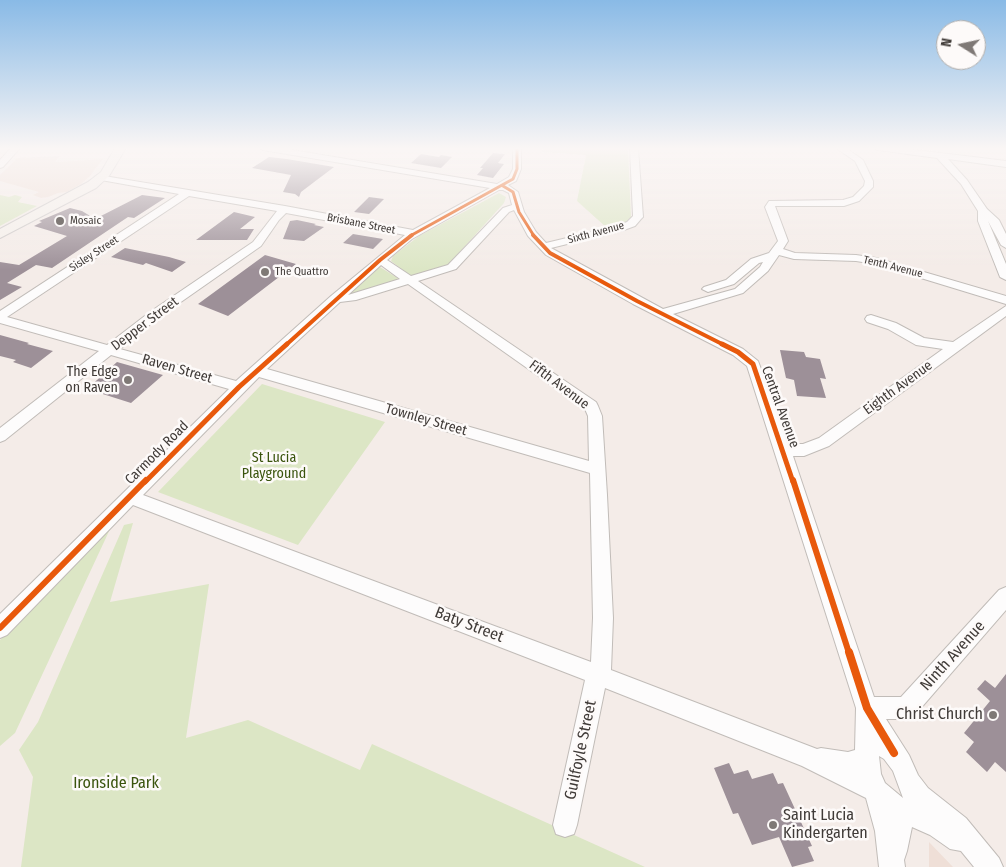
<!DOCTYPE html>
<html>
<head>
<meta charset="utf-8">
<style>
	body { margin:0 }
	#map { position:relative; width:1006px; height:867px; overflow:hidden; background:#f4ece8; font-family:"Fira Sans Condensed",sans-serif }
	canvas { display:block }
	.north { position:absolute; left:936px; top:20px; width:50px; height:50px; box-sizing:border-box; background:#fdfaf9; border:1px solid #b1aeac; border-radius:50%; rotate:280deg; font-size:14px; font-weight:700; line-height:20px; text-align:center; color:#403b38 }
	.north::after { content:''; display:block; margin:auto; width:18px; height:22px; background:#7f7976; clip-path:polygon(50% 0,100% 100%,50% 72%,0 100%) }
</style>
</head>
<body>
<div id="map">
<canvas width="1006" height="867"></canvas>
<div class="north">N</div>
</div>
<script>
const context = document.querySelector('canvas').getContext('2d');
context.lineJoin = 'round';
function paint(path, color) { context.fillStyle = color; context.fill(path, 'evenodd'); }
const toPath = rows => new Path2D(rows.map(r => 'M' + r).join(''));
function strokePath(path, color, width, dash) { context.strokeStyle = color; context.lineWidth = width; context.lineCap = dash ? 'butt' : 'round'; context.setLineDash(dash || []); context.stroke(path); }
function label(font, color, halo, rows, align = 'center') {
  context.font = font + ' "Fira Sans Condensed",sans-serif'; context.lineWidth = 5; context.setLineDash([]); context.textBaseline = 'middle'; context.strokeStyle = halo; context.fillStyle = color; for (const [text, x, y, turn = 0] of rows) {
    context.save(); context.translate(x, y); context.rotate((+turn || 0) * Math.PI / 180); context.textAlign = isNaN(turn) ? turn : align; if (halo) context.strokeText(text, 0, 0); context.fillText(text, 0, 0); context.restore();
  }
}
const built = toPath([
	[60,156,55,162,103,159,90,176,81,184,67,192,58,193,48,197,41,198,33,195,39,192,0,181,0,175,17,158],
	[929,842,953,867,929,867]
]);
const green = toPath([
	[543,148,628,148,631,217,625,224,607,228,577,201,586,155,541,152],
	[499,193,506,197,504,203,448,265,411,276,391,261,393,256,419,236],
	[0,195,9,197,15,195,22,197,18,202,37,206,0,226],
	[380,267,399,279,351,295,353,290],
	[262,384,385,422,298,545,158,492],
	[133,523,110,602,209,584,186,738,248,720,360,770,372,744,645,867,21,867,33,777,19,750,38,722,124,525],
	[111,527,15,733,0,746,0,640]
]);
const building = toPath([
	[493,153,505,154,498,163,504,164,493,178,477,175,483,168,480,168],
	[421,154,439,157,441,155,452,157,441,168,411,163],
	[269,157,287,159,334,167,301,192,299,197,295,194,283,192,291,175,252,168],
	[142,195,165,198,134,218,128,217,52,268,36,265,7,283,22,287,0,300,0,262,19,265,67,236,34,226,42,222,39,221,70,208,82,211,95,219],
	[369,197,384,199,369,214,354,212],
	[234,212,255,217,240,229,254,229,247,240,196,240],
	[297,220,316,224,314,225,324,227,304,241,283,239,290,221],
	[353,234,383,239,373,249,343,243],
	[125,248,169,257,186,262,172,272,146,263,143,265,111,257],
	[265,255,296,264,228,316,198,304],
	[0,335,29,343,27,344,53,351,31,368,13,362,16,360,0,356],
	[780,350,804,352,806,357,820,359,826,379,820,378,826,398,797,396,794,380,786,378],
	[117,362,163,375,131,403,87,389],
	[1006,674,1006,772,995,762,987,772,966,752,974,742,964,733,990,701,977,689,985,680,995,688],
	[729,763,734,774,748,770,752,779,773,773,778,784,783,783,812,846,808,847,814,861,792,867,779,837,752,845,738,813,733,814,714,768]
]);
const minor = toPath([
	[11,148,20,148,3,167,0,168,0,160,11,148],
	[259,148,280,148,497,184,509,177,513,169,513,148,521,148,521,169,516,181,508,185,518,192,524,212,536,232,546,243,617,226,627,222,633,216,630,148,638,148,643,217,641,219,635,226,624,230,551,248,663,309,735,289,760,267,763,262,759,263,734,284,708,292,702,289,704,287,726,280,751,259,769,253,778,241,765,207,769,201,843,200,853,197,864,186,865,181,855,161,836,148,846,148,863,160,873,181,873,187,859,201,844,206,775,206,788,241,783,249,795,253,856,255,876,258,1006,296,1006,304,875,264,856,261,794,259,779,255,768,271,743,293,673,314,743,349,758,361,789,444,803,444,819,438,943,349,916,345,888,329,867,322,865,319,867,316,871,315,896,323,924,338,953,342,1006,306,1006,316,829,446,804,456,793,456,874,697,901,697,999,590,1006,587,1006,610,914,716,906,719,886,719,909,755,918,775,928,788,966,818,999,858,1003,867,974,867,961,851,950,849,930,835,912,827,907,851,904,860,905,867,879,867,875,831,866,798,802,766,605,688,577,825,574,834,565,837,556,834,553,825,585,680,133,505,7,635,0,638,0,614,229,389,111,355,5,440,0,442,0,428,99,351,0,323,0,311,179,194,101,180,97,177,98,175,285,206,413,230,490,188,263,150,259,148],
	[499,190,503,190,509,193,512,205,503,208,448,265,411,276,387,260,412,239,499,190],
	[189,196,277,211,253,242,150,312,107,345,7,317,189,196],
	[514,210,528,236,546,255,633,304,733,355,747,366,856,708,855,750,848,752,821,748,817,749,611,670,613,618,607,495,602,416,598,406,596,402,418,281,456,269,509,212,514,210],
	[286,213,405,235,331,296,236,381,120,349,158,318,261,246,279,220,286,213],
	[381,265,400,279,348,295,381,265],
	[408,284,585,409,588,416,589,461,267,369,340,302,356,300,408,284],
	[259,377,590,473,593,618,591,662,143,495,259,377],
	[879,756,884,759,893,771,903,798,885,783,881,774,879,756],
	[874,148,900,148,1006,161,1006,167,948,159,967,180,987,209,999,220,1006,234,1006,248,1001,245,988,221,1006,264,1006,280,1000,277,978,221,978,211,961,184,937,158,878,150,874,148]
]);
const major = toPath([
	[115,148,126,148,109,176,96,188,0,238,0,229,88,182,101,172,115,148]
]);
const cyclewayFar4 = toPath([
	[503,186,513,192,519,212,534,236],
	[410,236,513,179,517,169,517,148]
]);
const cyclewayFar3 = toPath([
	[533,235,550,253,637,301,724,345],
	[286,345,380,260,412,235]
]);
const cyclewayFar2 = toPath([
	[722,344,738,352,753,364,793,482],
	[145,482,239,387,287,344]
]);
const cyclewayFar1 = toPath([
	[793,480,849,653],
	[0,628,146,480]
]);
const cycleway = toPath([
	[849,652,867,708,894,753]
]);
const markers = [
	[60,221,5,"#7f7976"],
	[265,272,5,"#7f7976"],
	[128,380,5,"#7f7976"],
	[993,715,5,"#7f7976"],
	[773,825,5,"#7f7976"]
];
const farPoinames = [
	["Mosaic",70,221],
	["The Quattro",275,272]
];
const farStreetnames = [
	["Brisbane Street",361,224,11],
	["Sixth Avenue",596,233,-15],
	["Sisley Street",94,254,-33],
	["Tenth Avenue",893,267,14]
];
const streetNames = [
	["Depper Street",145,324,-37],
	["Raven Street",177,369,16],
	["Fifth Avenue",559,385,37],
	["Eighth Avenue",898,388,-36],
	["Central Avenue",780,407,70],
	["Townley Street",426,420,16],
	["Carmody Road",157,453,-45]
];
const poiNames = [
	["The Edge",118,372],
	["on Raven",118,388]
];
const parkNames = [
	["St Lucia",274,458],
	["Playground",274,474]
];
const nearStreetnames = [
	["Baty Street",469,625,21],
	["Ninth Avenue",953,656,-48],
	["Guilfoyle Street",581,750,-78]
];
const nearPoinames = [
	["Christ Church",983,715],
	["Saint Lucia",783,816,"left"],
	["Kindergarten",783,834,"left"]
];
const nearParknames = [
	["Ironside Park",116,784]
];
paint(built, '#efdfd7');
paint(green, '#dce6c5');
paint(building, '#9d9098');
strokePath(minor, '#c1bcb8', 2);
strokePath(major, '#cdc9c8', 2);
paint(minor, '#fdfcfc');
paint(major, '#f5f0eb');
strokePath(cyclewayFar4, '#e8590c', 3);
strokePath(cyclewayFar3, '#e8590c', 4);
strokePath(cyclewayFar2, '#e8590c', 5);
strokePath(cyclewayFar1, '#e8590c', 6);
strokePath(cycleway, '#e8590c', 8);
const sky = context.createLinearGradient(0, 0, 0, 270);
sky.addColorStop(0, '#89bae6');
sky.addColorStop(0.55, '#faf6f5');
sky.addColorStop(1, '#faf6f500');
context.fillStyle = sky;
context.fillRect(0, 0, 1006, 270);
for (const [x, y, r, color] of markers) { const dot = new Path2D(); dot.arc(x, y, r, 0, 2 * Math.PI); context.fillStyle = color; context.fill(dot); strokePath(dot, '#fdfaf9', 2); }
label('11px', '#403b38', '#fdfaf9', farPoinames, 'left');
label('11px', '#403b38', '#fdfaf9', farStreetnames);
label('14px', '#403b38', '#fdfaf9', streetNames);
label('14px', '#403b38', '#fdfaf9', poiNames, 'right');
label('14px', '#3a540d', '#fdfaf9', parkNames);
label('16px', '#403b38', '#fdfaf9', nearStreetnames);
label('16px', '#403b38', '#fdfaf9', nearPoinames, 'right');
label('16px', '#3a540d', '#fdfaf9', nearParknames);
</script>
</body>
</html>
